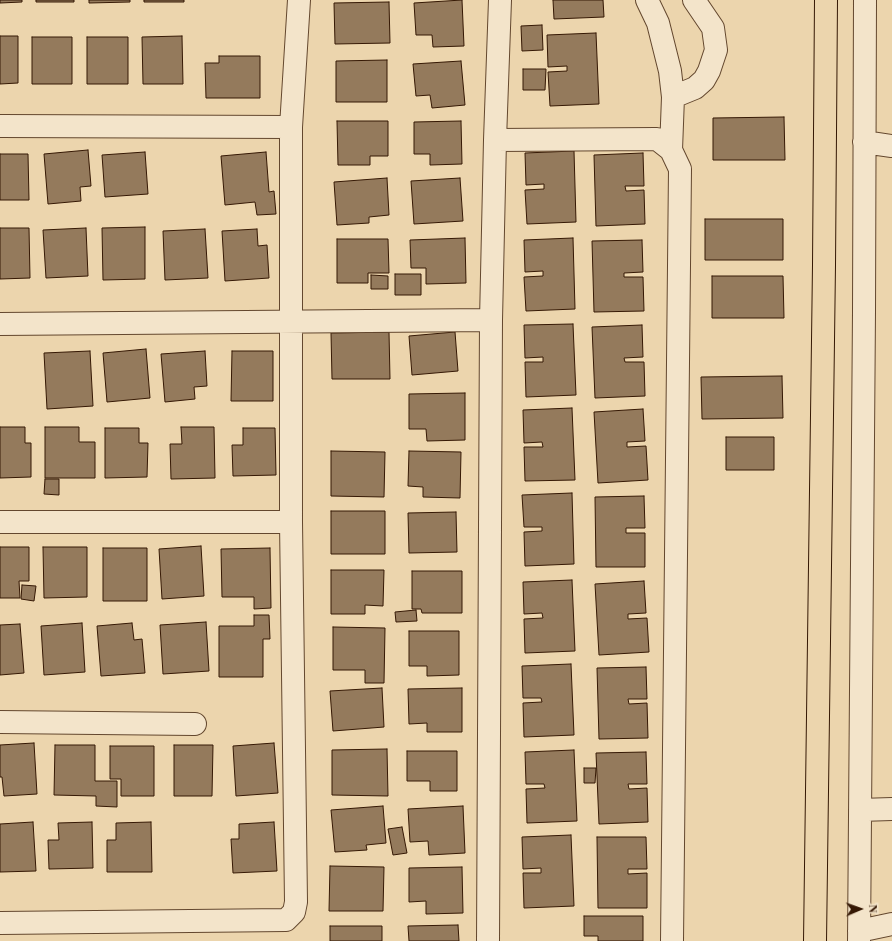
<!DOCTYPE html>
<html>
<head>
<meta charset="utf-8">
<style>
	body { margin:0 }
	#map { position:relative; width:892px; height:941px; overflow:hidden; background:#ecd5ad; font-family:"Libre Bodoni",serif }
	canvas { display:block }
	.north { position:absolute; left:840px; top:889px; width:40px; height:40px; -webkit-text-stroke:3px #f3e4ca; paint-order:stroke; rotate:88deg; font-size:11px; font-weight:700; line-height:16px; text-align:center; color:#351804 }
	.north::after { content:''; display:block; margin:auto; width:14px; height:18px; background:#351804; clip-path:polygon(50% 0,100% 100%,50% 72%,0 100%) }
</style>
</head>
<body>
<div id="map">
<canvas width="892" height="941"></canvas>
<div class="north">N</div>
</div>
<script>
const context = document.querySelector('canvas').getContext('2d');
context.lineJoin = 'round';
function paint(path, color) { context.fillStyle = color; context.fill(path, 'evenodd'); }
const toPath = rows => new Path2D(rows.map(r => 'M' + r).join(''));
function strokePath(path, color, width, dash) { context.strokeStyle = color; context.lineWidth = width; context.lineCap = dash ? 'butt' : 'round'; context.setLineDash(dash || []); context.stroke(path); }
const building = toPath([
	[0,0,22,0,22,2,0,3,0,0],
	[36,0,74,0,74,2,36,2,36,0],
	[89,0,130,0,130,2,89,3,89,0],
	[144,0,184,0,184,2,144,2,144,0],
	[462,0,464,46,433,47,432,35,416,35,414,3,462,0],
	[553,0,603,0,604,17,554,19,553,0],
	[389,2,390,43,335,44,334,3,389,2],
	[542,25,543,50,522,51,521,26,542,25],
	[596,33,599,104,550,106,548,72,567,71,567,66,548,67,547,35,596,33],
	[0,36,18,36,18,83,0,84,0,36],
	[182,36,183,84,143,84,142,37,182,36],
	[32,37,72,37,72,84,32,84,32,37],
	[87,37,128,37,128,84,87,84,87,37],
	[219,56,260,56,260,98,206,98,205,63,219,63,219,56],
	[387,60,387,102,336,102,336,61,387,60],
	[461,61,465,105,432,108,430,95,416,96,413,64,461,61],
	[523,69,546,69,545,90,523,90,523,69],
	[784,117,785,160,713,160,713,118,784,117],
	[337,121,388,121,388,156,370,156,370,165,338,165,337,121],
	[461,121,462,164,430,165,430,154,414,154,414,122,461,121],
	[88,150,91,186,80,187,81,201,48,204,44,154,88,150],
	[574,151,576,222,527,224,525,190,544,189,544,184,526,185,525,153,574,151],
	[145,152,148,194,105,197,102,155,145,152],
	[266,152,269,192,274,191,276,214,257,215,255,202,225,205,221,156,266,152],
	[643,153,644,186,625,186,626,191,644,190,645,224,596,226,594,155,643,153],
	[0,154,28,154,29,200,0,200,0,154],
	[387,178,389,215,369,217,369,223,337,225,334,182,387,178],
	[460,178,463,221,414,224,411,181,460,178],
	[705,219,783,219,783,260,705,260,705,219],
	[145,227,145,279,103,280,102,228,145,227],
	[0,228,29,228,30,278,0,279,0,228],
	[86,228,88,276,46,278,43,230,86,228],
	[205,229,208,278,165,280,163,231,205,229],
	[257,229,258,246,267,245,269,278,225,281,222,231,257,229],
	[465,238,466,283,426,284,426,268,411,268,410,240,465,238],
	[573,238,575,309,526,311,524,277,543,276,543,271,525,272,524,240,573,238],
	[337,239,388,239,389,273,368,273,368,283,337,283,337,239],
	[642,240,643,272,624,273,624,277,643,277,644,311,594,312,592,241,642,240],
	[395,274,421,274,421,295,395,295,395,274],
	[371,275,388,276,388,289,371,289,371,275],
	[712,276,783,276,784,318,712,318,712,276],
	[573,324,576,395,526,397,525,362,543,362,543,357,525,358,524,325,573,324],
	[642,325,643,357,624,358,625,362,644,362,645,396,595,398,592,327,642,325],
	[389,332,390,379,332,379,331,333,389,332],
	[455,332,458,371,412,375,409,336,455,332],
	[146,349,150,398,107,402,103,353,146,349],
	[90,351,93,406,47,409,44,353,90,351],
	[205,351,207,386,194,387,195,399,165,402,161,354,205,351],
	[232,351,273,351,273,401,231,401,232,351],
	[782,376,783,418,702,419,701,377,782,376],
	[465,393,465,440,427,441,426,429,409,429,409,394,465,393],
	[572,408,575,480,525,481,524,447,543,447,542,442,524,443,523,410,572,408],
	[643,409,645,441,627,442,627,447,646,446,648,480,598,483,594,412,643,409],
	[0,427,25,427,25,443,31,443,31,477,0,478,0,427],
	[45,427,79,427,79,442,95,442,95,478,45,478,45,427],
	[181,427,214,427,215,478,171,479,170,444,182,444,181,427],
	[105,428,139,428,139,443,148,443,147,477,105,478,105,428],
	[243,428,275,428,276,475,233,476,232,445,243,445,243,428],
	[726,437,774,437,774,470,726,470,726,437],
	[331,451,385,452,384,497,331,496,331,451],
	[409,451,461,452,460,498,423,497,423,487,408,486,409,451],
	[45,479,59,479,59,495,44,494,45,479],
	[572,493,574,564,525,566,524,532,542,531,542,527,524,527,522,495,572,493],
	[644,496,645,528,626,528,626,533,645,533,645,567,596,567,595,497,644,496],
	[331,511,385,511,385,554,331,554,331,511],
	[456,512,457,552,409,553,408,513,456,512],
	[201,546,204,596,162,599,159,549,201,546],
	[0,547,29,547,29,581,19,581,20,598,0,598,0,547],
	[43,547,87,547,87,597,44,598,43,547],
	[103,548,147,548,147,601,103,601,103,548],
	[270,548,271,608,254,609,254,597,222,597,221,549,270,548],
	[331,570,384,570,383,606,365,605,365,614,331,614,331,570],
	[412,571,462,571,462,613,422,613,421,609,412,609,412,571],
	[572,580,575,651,525,653,524,619,543,618,542,613,524,614,523,582,572,580],
	[644,581,646,613,628,614,628,619,647,618,649,652,599,655,595,584,644,581],
	[22,585,36,586,34,601,21,599,22,585],
	[416,610,417,621,396,622,395,612,416,610],
	[254,615,269,615,270,639,263,639,263,677,219,677,219,626,254,626,254,615],
	[206,622,209,671,163,674,160,625,206,622],
	[82,623,85,672,44,675,41,626,82,623],
	[132,623,134,640,142,639,145,673,101,676,97,626,132,623],
	[20,624,24,673,0,675,0,625,20,624],
	[333,627,385,628,384,683,365,683,365,670,333,670,333,627],
	[409,631,459,631,459,675,427,676,427,666,409,666,409,631],
	[571,664,574,735,524,737,523,703,542,702,541,698,523,698,522,666,571,664],
	[646,667,647,699,628,699,629,704,647,703,648,738,599,739,597,668,646,667],
	[382,688,384,727,333,731,330,691,382,688],
	[462,688,462,732,427,732,427,723,409,724,408,689,462,688],
	[34,743,37,794,4,796,2,777,0,777,0,745,34,743],
	[274,743,278,793,236,796,233,746,274,743],
	[55,745,95,745,95,781,117,781,117,807,96,806,96,796,54,795,55,745],
	[174,745,213,745,212,796,174,796,174,745],
	[110,746,154,746,154,796,121,796,121,779,110,779,110,746],
	[387,749,388,796,332,795,332,750,387,749],
	[574,750,577,821,527,823,526,789,545,788,544,784,526,784,525,752,574,750],
	[407,751,457,751,457,791,430,791,430,781,407,781,407,751],
	[646,752,647,784,628,784,629,789,647,788,648,822,599,824,596,753,646,752],
	[584,768,596,768,595,783,584,783,584,768],
	[383,806,386,843,366,845,367,850,335,852,331,810,383,806],
	[463,806,465,853,429,855,428,841,410,842,408,809,463,806],
	[33,822,36,871,0,872,0,824,33,822],
	[92,822,93,868,49,869,48,840,59,840,58,823,92,822],
	[151,822,152,872,107,872,107,840,116,840,116,823,151,822],
	[274,822,277,871,233,873,231,839,239,839,239,824,274,822],
	[402,827,407,853,393,855,388,829,402,827],
	[571,835,574,906,524,908,523,873,541,873,541,868,523,869,522,837,571,835],
	[597,837,646,837,647,869,628,869,628,874,647,873,647,908,598,908,597,837],
	[330,866,384,867,383,911,329,911,330,866],
	[462,867,463,913,426,914,426,901,409,902,409,868,462,867],
	[584,916,643,916,643,941,598,941,598,936,584,936,584,916],
	[458,925,459,941,409,941,408,926,458,925],
	[330,926,382,926,382,941,330,941,330,926]
]);
const minor = toPath([
	[647,0,658,23,670,71,673,97,671,150],
	[673,97,695,88,704,80,709,71,716,50,713,28,694,0],
	[0,126,291,127],
	[495,140,657,139,671,150,680,169,672,941],
	[864,142,892,146],
	[0,324,491,320],
	[0,522,291,522],
	[0,722,195,724],
	[860,810,892,809],
	[0,923,286,920,294,912,296,902,291,522,291,127,299,0],
	[859,931,892,924],
	[488,941,491,320,495,140,500,0],
	[859,941,864,312,865,0]
]);
const major = toPath([
	[815,941,824,265,826,0]
]);
paint(building, '#947a5c');
strokePath(building, '#351804', 1);
strokePath(minor, '#63472e', 24);
strokePath(major, '#351804', 24);
strokePath(minor, '#f3e4ca', 22);
strokePath(major, '#ecd5ad', 22);
</script>
</body>
</html>
